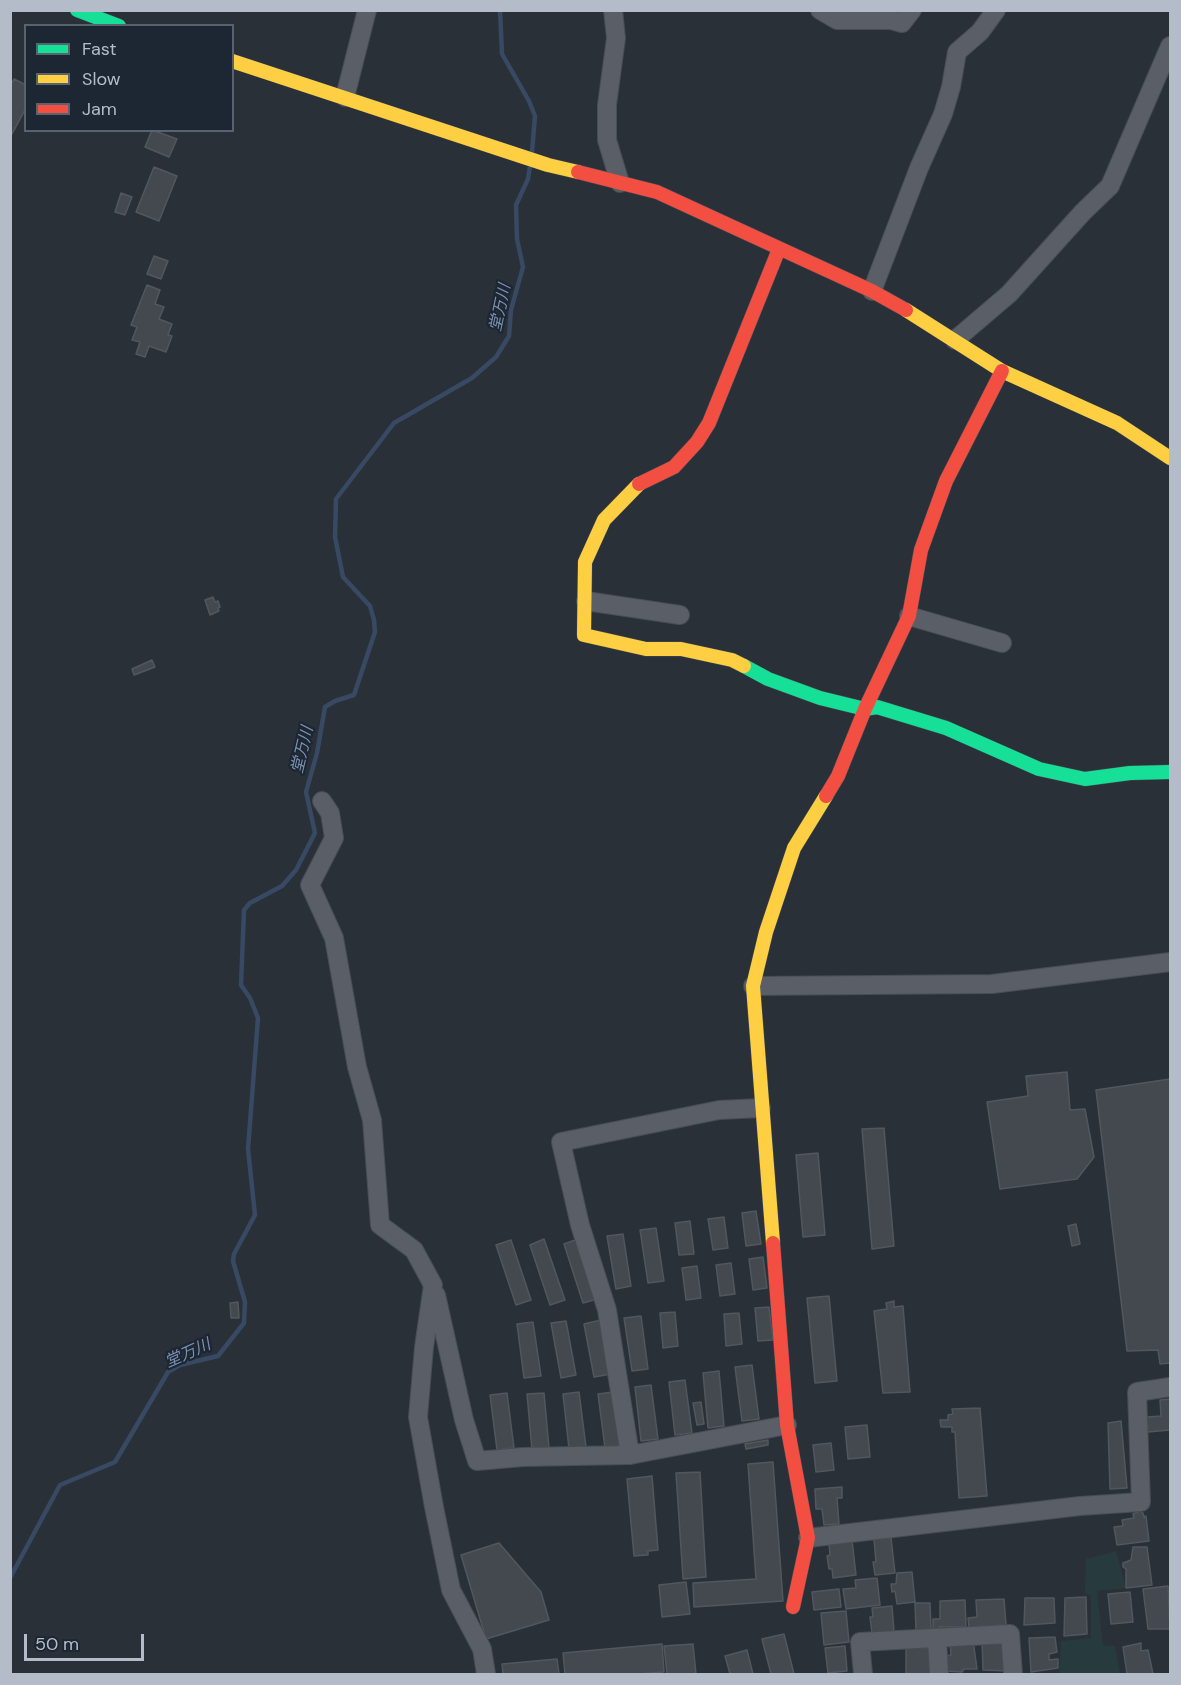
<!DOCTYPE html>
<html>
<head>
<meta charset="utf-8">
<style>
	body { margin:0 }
	#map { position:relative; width:1181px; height:1685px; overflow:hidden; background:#2a3038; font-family:"DM Sans",sans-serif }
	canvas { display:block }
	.frame { position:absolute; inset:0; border:12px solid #b4bcc9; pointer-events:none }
	.legend { position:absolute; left:24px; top:24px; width:210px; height:108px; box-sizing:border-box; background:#1d2633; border:2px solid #59626f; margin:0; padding:8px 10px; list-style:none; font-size:18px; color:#b4bcc9 }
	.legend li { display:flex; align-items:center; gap:12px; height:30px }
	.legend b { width:30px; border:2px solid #59626f }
	.scale { position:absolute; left:24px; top:1634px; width:120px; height:27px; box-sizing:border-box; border:3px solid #b4bcc9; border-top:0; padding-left:8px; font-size:18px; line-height:21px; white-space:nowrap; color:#b4bcc9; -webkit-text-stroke:4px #1d2633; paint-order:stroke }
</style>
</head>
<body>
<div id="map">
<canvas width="1181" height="1685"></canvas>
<div class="frame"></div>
<ul class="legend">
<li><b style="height:8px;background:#16e098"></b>Fast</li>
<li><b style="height:8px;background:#ffcf43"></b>Slow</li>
<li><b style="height:8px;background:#f24e42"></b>Jam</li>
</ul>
<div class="scale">50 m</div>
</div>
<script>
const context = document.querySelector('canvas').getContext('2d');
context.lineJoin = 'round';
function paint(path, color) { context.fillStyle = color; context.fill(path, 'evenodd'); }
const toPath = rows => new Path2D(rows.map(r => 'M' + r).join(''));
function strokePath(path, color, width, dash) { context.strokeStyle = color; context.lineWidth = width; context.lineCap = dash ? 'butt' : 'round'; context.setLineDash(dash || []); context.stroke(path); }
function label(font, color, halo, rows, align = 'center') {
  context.font = font + ' "DM Sans","Noto Sans JP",sans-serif'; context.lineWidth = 4.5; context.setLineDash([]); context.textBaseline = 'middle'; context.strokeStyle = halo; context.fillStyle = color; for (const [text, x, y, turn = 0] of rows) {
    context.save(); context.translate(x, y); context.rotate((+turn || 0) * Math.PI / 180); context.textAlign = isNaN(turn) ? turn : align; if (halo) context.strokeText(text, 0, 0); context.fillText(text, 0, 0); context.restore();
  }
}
const green = toPath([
	[1116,1551,1126,1588,1097,1591,1103,1646,1115,1646,1120,1674,1059,1674,1061,1641,1091,1638,1091,1596,1085,1593,1086,1559]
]);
const stream = toPath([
	[500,10,502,54,529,101,535,116,532,152],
	[10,1578,60,1485,115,1462,168,1372,180,1365,218,1356,244,1323,245,1302,233,1261,234,1254,255,1215,248,1149,258,1018,250,998,241,985,244,910,250,903,282,886,296,870,315,833,306,792,317,753,325,707,335,701,354,695,375,632,374,620,370,606,343,577,335,537,336,499,394,423,472,378,496,357,509,336,511,310,523,267,517,239,516,205,528,179,530,166]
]);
const building = toPath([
	[14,79,26,85,26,108,12,134,10,133,10,87,14,79],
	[152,130,177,139,169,157,145,147,152,130],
	[154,167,177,176,159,221,136,212,154,167],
	[121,193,132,197,125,215,115,212,121,193],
	[154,256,168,261,161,279,147,274,154,256],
	[147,285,160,290,155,304,164,307,159,319,172,324,168,335,172,336,166,352,149,346,145,357,136,354,140,342,132,340,137,327,131,325,147,285],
	[213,597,215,602,218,601,220,607,218,608,219,611,210,615,205,600,213,597],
	[152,660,155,667,134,675,132,669,152,660],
	[1067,1072,1070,1110,1085,1109,1094,1157,1077,1179,1000,1189,987,1102,1028,1096,1026,1076,1067,1072],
	[1170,1079,1170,1363,1160,1364,1158,1350,1127,1351,1096,1090,1170,1079],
	[884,1128,894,1246,872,1249,862,1129,884,1128],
	[818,1153,825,1235,803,1237,796,1155,818,1153],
	[756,1211,761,1244,746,1246,742,1213,756,1211],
	[724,1217,728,1248,713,1250,708,1219,724,1217],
	[690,1221,694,1254,679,1255,675,1223,690,1221],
	[1076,1224,1080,1244,1072,1246,1068,1226,1076,1224],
	[656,1228,664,1281,648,1283,640,1230,656,1228],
	[623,1234,631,1286,616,1289,607,1236,623,1234],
	[544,1239,565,1300,550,1305,530,1245,544,1239],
	[578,1239,597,1299,583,1303,564,1244,578,1239],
	[511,1240,531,1300,516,1305,496,1245,511,1240],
	[763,1257,767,1288,753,1290,749,1259,763,1257],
	[731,1263,735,1294,720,1296,716,1265,731,1263],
	[697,1266,701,1298,686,1300,682,1268,697,1266],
	[829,1296,837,1381,815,1383,807,1298,829,1296],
	[894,1301,894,1307,903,1306,910,1392,883,1393,874,1311,887,1309,886,1303,894,1301],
	[238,1302,239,1318,231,1318,230,1303,238,1302],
	[769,1307,773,1340,758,1341,755,1308,769,1307],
	[675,1312,678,1346,663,1348,660,1313,675,1312],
	[739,1313,742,1344,726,1346,724,1314,739,1313],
	[641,1316,648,1369,632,1371,624,1318,641,1316],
	[601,1320,611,1374,594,1377,584,1324,601,1320],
	[566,1321,576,1375,561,1378,551,1323,566,1321],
	[533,1322,541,1376,524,1378,517,1324,533,1322],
	[752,1365,759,1419,742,1421,735,1367,752,1365],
	[719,1371,724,1426,708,1428,703,1373,719,1371],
	[685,1380,692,1433,675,1435,669,1382,685,1380],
	[651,1385,658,1439,641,1441,635,1387,651,1385],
	[579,1392,586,1447,569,1449,563,1394,579,1392],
	[613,1392,620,1446,605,1448,598,1394,613,1392],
	[507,1393,514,1448,497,1450,490,1395,507,1393],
	[544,1393,549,1448,532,1450,527,1394,544,1393],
	[1170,1399,1170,1430,1148,1432,1147,1417,1161,1416,1160,1400,1170,1399],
	[701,1402,704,1424,697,1425,693,1403,701,1402],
	[980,1408,987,1496,959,1498,955,1432,952,1432,952,1427,941,1427,940,1420,948,1420,948,1415,953,1414,952,1409,980,1408],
	[1121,1421,1127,1488,1110,1489,1108,1423,1121,1421],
	[867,1425,870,1457,848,1459,845,1427,867,1425],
	[768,1440,768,1445,746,1449,745,1444,768,1440],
	[831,1443,834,1470,816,1472,813,1445,831,1443],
	[773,1462,783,1601,694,1607,693,1583,756,1579,748,1464,773,1462],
	[700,1472,706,1577,683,1579,676,1473,700,1472],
	[652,1476,658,1550,648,1551,648,1555,634,1556,627,1479,652,1476],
	[842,1487,842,1498,837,1498,839,1524,824,1525,822,1509,816,1509,815,1489,842,1487],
	[1140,1511,1143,1513,1144,1517,1146,1516,1149,1541,1117,1545,1114,1527,1123,1526,1122,1520,1134,1518,1133,1514,1140,1511],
	[891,1538,895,1573,875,1575,873,1562,876,1562,874,1539,891,1538],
	[852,1540,856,1575,833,1578,832,1569,829,1569,827,1556,830,1555,829,1543,852,1540],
	[499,1543,541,1592,549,1620,486,1639,461,1555,499,1543],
	[1133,1547,1147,1547,1152,1585,1126,1588,1126,1569,1123,1567,1123,1563,1131,1560,1133,1547],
	[912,1572,915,1602,897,1604,895,1591,892,1592,891,1584,896,1584,897,1573,912,1572],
	[877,1578,880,1605,846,1609,843,1589,856,1588,855,1580,877,1578],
	[686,1582,690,1614,662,1617,659,1585,686,1582],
	[1168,1586,1170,1629,1148,1629,1143,1589,1168,1586],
	[839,1589,841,1607,814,1610,812,1592,839,1589],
	[1130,1592,1133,1622,1111,1624,1108,1594,1130,1592],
	[1086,1597,1087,1634,1064,1636,1065,1598,1086,1597],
	[1025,1598,1054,1598,1055,1623,1024,1625,1025,1598],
	[1004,1599,1006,1625,969,1627,968,1618,977,1617,976,1600,1004,1599],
	[965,1600,966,1627,939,1627,939,1630,933,1630,933,1619,940,1619,940,1601,965,1600],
	[915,1603,930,1603,931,1630,916,1630,915,1603],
	[892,1606,894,1632,872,1633,870,1617,873,1617,872,1608,892,1606],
	[846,1611,849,1642,824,1645,821,1613,846,1611],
	[784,1634,794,1674,771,1674,762,1639,784,1634],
	[1055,1637,1057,1652,1049,1654,1049,1660,1058,1659,1058,1668,1031,1672,1029,1638,1055,1637],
	[1004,1638,1009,1671,983,1670,982,1640,1004,1638],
	[973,1640,977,1669,964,1669,962,1672,944,1671,943,1657,951,1655,950,1642,973,1640],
	[931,1642,933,1674,906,1674,906,1646,931,1642],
	[1141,1643,1141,1651,1148,1650,1153,1674,1127,1674,1123,1647,1141,1643],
	[662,1644,664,1672,639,1674,565,1674,563,1653,662,1644],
	[693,1644,696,1674,667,1674,664,1646,693,1644],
	[845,1646,847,1671,828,1673,825,1648,845,1646],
	[747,1650,753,1674,730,1674,725,1656,747,1650],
	[557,1659,559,1674,503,1674,502,1664,557,1659]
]);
const street = toPath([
	[613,10,616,38,607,105,607,140,620,183],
	[820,10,837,20,891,20,902,23,912,10],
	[345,97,367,10],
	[872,291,919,168,943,114,951,87,957,52,980,32,996,10],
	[955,340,1009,294,1083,212,1110,186,1170,46],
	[586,601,680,615],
	[909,616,1002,643],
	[322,801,330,813,334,838,310,885,334,938,357,1067,372,1120,380,1225,414,1250,433,1285,424,1347,418,1417,434,1507,451,1590,482,1649,486,1674],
	[753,986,992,984,1170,962],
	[436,1295,464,1420,477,1461,523,1457,630,1455,787,1425],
	[630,1455,607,1310,580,1225,561,1142,719,1110,761,1108],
	[808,1538,1080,1506,1141,1502,1137,1392,1170,1387],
	[937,1638,939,1674],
	[863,1674,860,1642,1010,1634,1013,1674]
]);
const fast = toPath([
	[77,10,119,26],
	[744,666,768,679,820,698,865,709,877,707,946,728,1039,769,1085,779,1130,773,1170,772]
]);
const slow = toPath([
	[232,61,548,165,578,172],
	[906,310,1002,371,1117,423,1170,458],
	[639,484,604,520,585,562,584,635,646,649,681,649,732,660,744,666],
	[773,1243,753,986,766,932,794,848,826,796]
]);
const jam = toPath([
	[578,172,657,192,872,291,906,310],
	[639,484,674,467,697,442,709,423,779,249],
	[826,796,838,776,865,709,909,616,921,550,946,481,1002,371],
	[773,1243,787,1425,808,1538,793,1607]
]);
const waterNames = [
	["堂万川",501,308,-78],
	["堂万川",303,750,-77],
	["堂万川",188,1354,-24]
];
paint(green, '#273a3e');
strokePath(stream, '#384963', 4.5);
paint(building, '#444950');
strokePath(building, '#52575f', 1.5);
strokePath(street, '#484c53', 20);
strokePath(fast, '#484c53', 15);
strokePath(slow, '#484c53', 15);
strokePath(jam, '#484c53', 15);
strokePath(street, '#5a5e66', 18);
strokePath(fast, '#16e098', 14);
strokePath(slow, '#ffcf43', 14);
strokePath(jam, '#f24e42', 14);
label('italic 16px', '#7c92b1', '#1d2633', waterNames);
</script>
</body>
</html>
